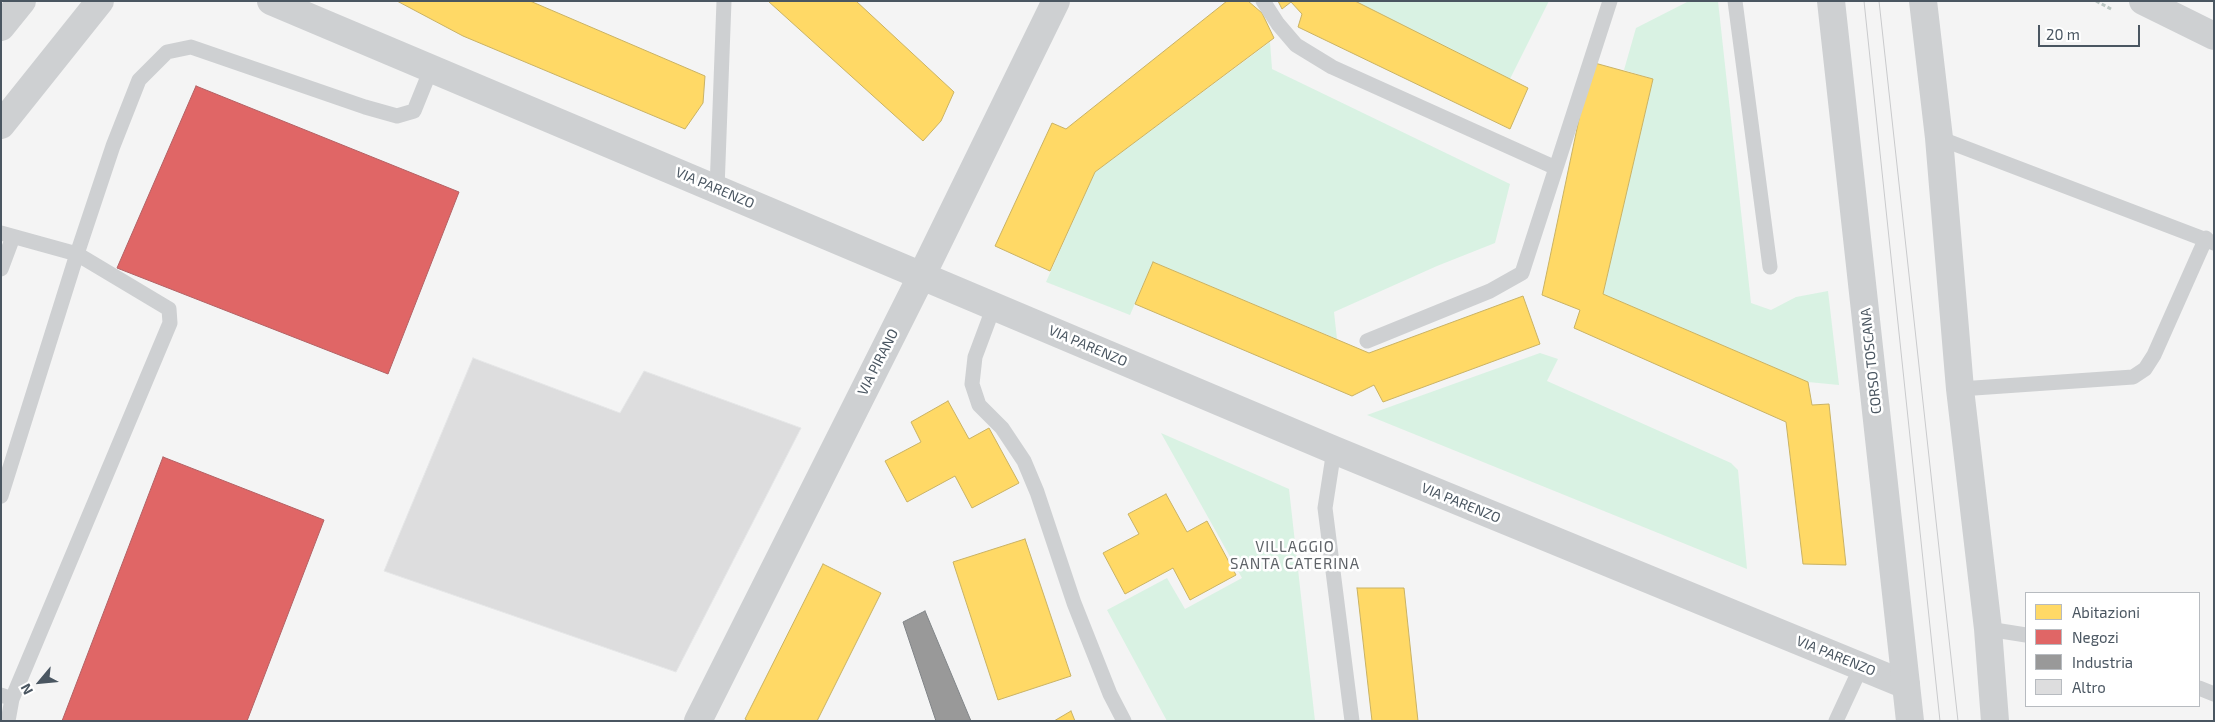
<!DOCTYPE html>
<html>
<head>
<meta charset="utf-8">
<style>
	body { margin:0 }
	#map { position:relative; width:2215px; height:722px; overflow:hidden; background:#f4f4f4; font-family:"Exo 2",sans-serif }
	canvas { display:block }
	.frame { position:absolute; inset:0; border:2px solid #4a5661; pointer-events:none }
	.legend { position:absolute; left:2025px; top:592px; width:175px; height:115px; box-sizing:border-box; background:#fff; border:1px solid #b7bbc0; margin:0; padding:6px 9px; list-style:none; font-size:15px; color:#4a5661 }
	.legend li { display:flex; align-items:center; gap:10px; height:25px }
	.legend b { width:25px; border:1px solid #b7bbc0 }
	.north { position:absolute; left:15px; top:657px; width:50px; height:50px; -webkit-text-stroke:4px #fff; paint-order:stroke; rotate:242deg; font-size:14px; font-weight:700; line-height:20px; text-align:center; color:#4a5661 }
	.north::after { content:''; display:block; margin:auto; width:18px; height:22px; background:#4a5661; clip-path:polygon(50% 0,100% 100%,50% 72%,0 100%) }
	.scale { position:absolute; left:2038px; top:25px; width:102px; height:22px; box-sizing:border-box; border:2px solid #4a5661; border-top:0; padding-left:6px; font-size:15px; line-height:18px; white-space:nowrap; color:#4a5661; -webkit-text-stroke:4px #fff; paint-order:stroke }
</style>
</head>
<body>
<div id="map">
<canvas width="2215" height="722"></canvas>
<div class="frame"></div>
<ul class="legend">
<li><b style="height:14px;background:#ffd966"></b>Abitazioni</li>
<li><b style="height:14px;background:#e06666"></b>Negozi</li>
<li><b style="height:14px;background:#999"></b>Industria</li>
<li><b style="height:14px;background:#ddddde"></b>Altro</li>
</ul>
<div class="north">N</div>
<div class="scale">20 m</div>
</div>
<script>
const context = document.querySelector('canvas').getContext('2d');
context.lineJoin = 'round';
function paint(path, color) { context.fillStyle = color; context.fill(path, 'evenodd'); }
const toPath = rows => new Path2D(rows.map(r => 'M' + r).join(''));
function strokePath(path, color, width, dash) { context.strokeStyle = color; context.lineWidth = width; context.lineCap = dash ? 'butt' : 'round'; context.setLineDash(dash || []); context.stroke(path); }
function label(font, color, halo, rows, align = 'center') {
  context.font = font + ' "Exo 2",sans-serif'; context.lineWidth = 5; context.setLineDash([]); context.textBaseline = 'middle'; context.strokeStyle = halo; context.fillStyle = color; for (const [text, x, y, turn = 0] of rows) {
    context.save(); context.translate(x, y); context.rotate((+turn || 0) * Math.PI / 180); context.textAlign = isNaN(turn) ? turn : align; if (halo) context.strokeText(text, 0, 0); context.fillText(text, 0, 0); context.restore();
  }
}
const green = toPath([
	[1355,1,1549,1,1510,79],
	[1689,1,1718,1,1751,303,1771,310,1796,297,1828,291,1839,385,1808,382,1603,294,1653,79,1624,70,1636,28],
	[1270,42,1272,69,1510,184,1495,243,1437,266,1334,312,1337,339,1153,262,1130,315,1046,282,1095,172],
	[1540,353,1558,359,1547,381,1731,463,1738,470,1747,569,1367,415],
	[1161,433,1289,489,1315,721,1167,721,1107,610,1167,578,1185,609,1242,578]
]);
const homes = toPath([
	[397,1,530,1,705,76,703,103,685,129,463,36,397,1],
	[768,1,856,1,954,92,941,121,923,141,768,1],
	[1227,1,1248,1,1262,13,1274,38,1095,172,1050,271,995,246,1052,123,1066,129,1227,1],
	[1278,1,1355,1,1528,88,1510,129,1298,27,1302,14,1291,2,1282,9,1278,1],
	[1591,62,1653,79,1603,294,1808,382,1812,405,1829,404,1846,565,1803,564,1786,422,1574,328,1580,310,1542,295,1591,62],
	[1153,262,1369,353,1523,296,1540,344,1383,402,1374,385,1352,396,1135,304,1153,262],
	[948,401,969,439,989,428,1019,483,972,508,955,476,907,502,885,461,921,442,911,422,948,401],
	[1166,494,1187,532,1207,521,1236,575,1190,600,1173,568,1125,594,1103,553,1139,534,1128,514,1166,494],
	[1025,539,1071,676,998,700,953,562,1025,539],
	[823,564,881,593,817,721,748,721,745,719,823,564],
	[1357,588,1404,588,1418,721,1372,721,1357,588],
	[1071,711,1075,721,1054,721,1071,711]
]);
const shops = toPath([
	[196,86,459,192,388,374,117,268,196,86],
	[163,457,324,520,247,721,62,721,163,457]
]);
const industry = toPath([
	[925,611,971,721,936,721,903,622,925,611]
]);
const building = toPath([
	[473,358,620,413,644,371,801,428,676,672,384,571,473,358]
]);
const path = toPath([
	[2096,1,2113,10]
]);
const service = toPath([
	[1263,1,1278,24,1296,45,1332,67,1556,168],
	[1735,1,1770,267],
	[1939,138,2214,243],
	[717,189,724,1],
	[1,233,77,254,113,146,139,80,167,52,191,47,365,107,397,116,414,111,431,69],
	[1,269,13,237],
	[994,306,975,357,972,384,979,405,1002,428,1024,461,1037,492,1074,603,1110,694,1124,721],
	[1367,341,1490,291,1522,273,1610,1],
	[1960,389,2133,377,2145,369,2154,355,2206,238],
	[1334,450,1325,508,1352,721],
	[1,496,77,254,169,309,170,323,12,699],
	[1988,629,2026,635],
	[2199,688,2214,694],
	[1,695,12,699,8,721],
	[1836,721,1861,667]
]);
const minor = toPath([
	[271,1,1334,450,1906,685],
	[2143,1,2214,36],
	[698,721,922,275,1056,1]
]);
const tertiary = toPath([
	[1831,1,1910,721],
	[1923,1,1939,138,1960,389,1988,629,1995,721],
	[1,27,22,1],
	[1,125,100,1]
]);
const tram = toPath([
	[1864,1,1940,721],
	[1879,1,1958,721]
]);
const streetNames = [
	["VIA PARENZO",715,188,23],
	["VIA PARENZO",1088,346,23],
	["CORSO TOSCANA",1871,361,-96],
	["VIA PIRANO",878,362,-63],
	["VIA PARENZO",1461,503,22],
	["VIA PARENZO",1836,656,22]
];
const neighbourhoodNames = [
	["VILLAGGIO",1295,547],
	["SANTA CATERINA",1295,564]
];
paint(green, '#d9f2e3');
paint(homes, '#ffd966');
strokePath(homes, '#c9b264', 1);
paint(shops, '#e06666');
strokePath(shops, '#b36164', 1);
paint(industry, '#999');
strokePath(industry, '#818588', 1);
paint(building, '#ddddde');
strokePath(building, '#e5e6e7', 1);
strokePath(path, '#bcc7c4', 3, [4, 2.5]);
strokePath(service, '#ced0d2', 15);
strokePath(minor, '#ced0d2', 28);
strokePath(tertiary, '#ced0d2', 28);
strokePath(tram, '#c9cacc', 1);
label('14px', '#4a5661', '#fff', streetNames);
context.letterSpacing = '1px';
label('15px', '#5f6368', '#fff', neighbourhoodNames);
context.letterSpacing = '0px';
</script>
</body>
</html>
